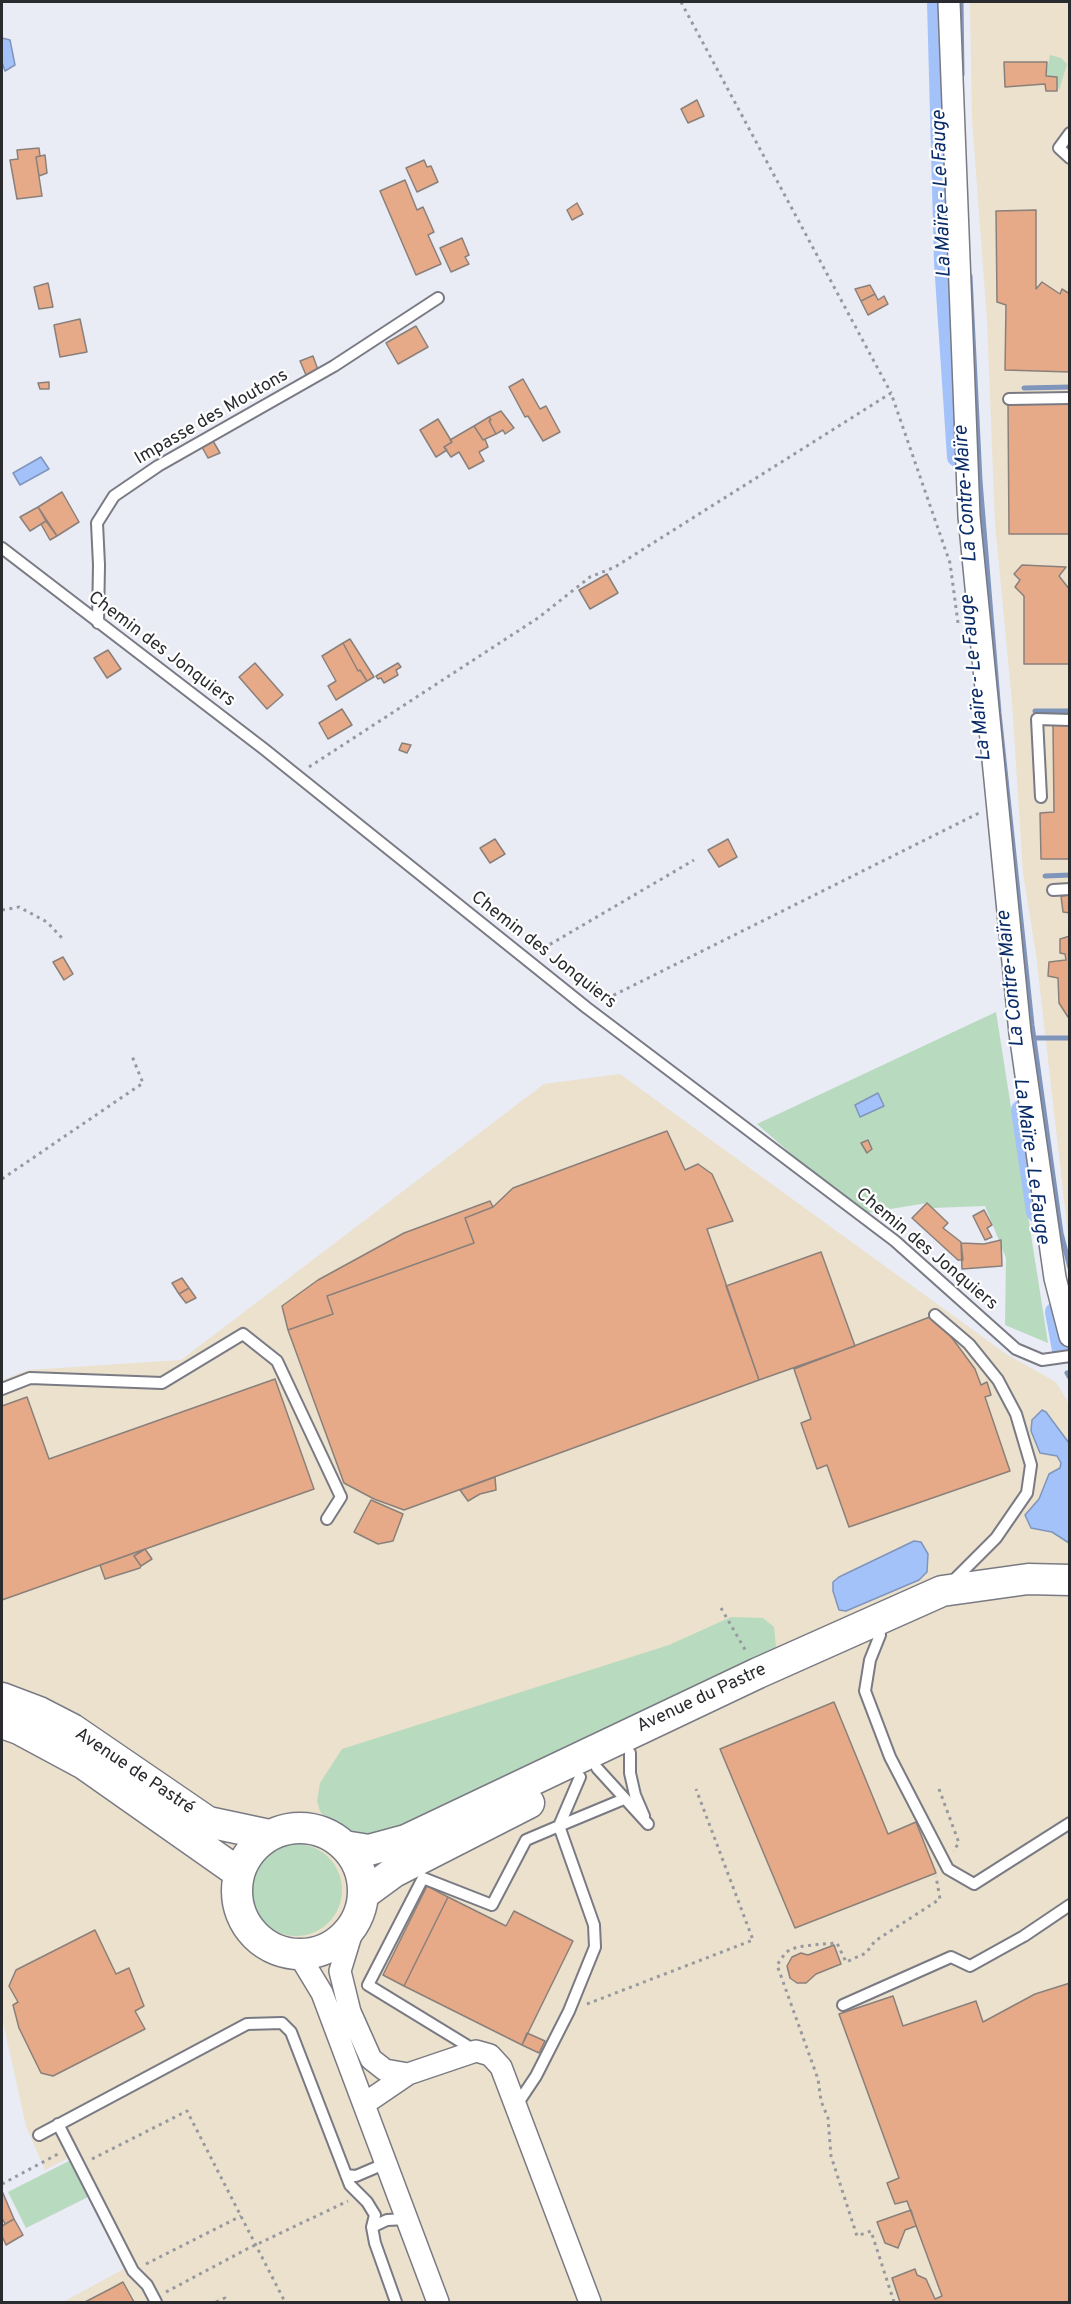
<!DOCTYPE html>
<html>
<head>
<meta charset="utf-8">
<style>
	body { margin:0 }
	#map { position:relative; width:1071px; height:2304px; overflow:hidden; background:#e9ebf5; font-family:Overpass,sans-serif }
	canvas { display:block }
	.frame { position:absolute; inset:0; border:3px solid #2a2b2e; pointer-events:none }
</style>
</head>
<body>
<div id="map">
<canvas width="1071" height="2304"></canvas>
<div class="frame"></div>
</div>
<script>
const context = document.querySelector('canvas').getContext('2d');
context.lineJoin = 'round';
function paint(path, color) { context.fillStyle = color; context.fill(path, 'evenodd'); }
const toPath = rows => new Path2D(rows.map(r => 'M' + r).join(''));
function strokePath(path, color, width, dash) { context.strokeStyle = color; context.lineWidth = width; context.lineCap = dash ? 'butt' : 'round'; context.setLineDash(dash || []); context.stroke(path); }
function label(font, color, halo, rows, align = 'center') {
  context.font = font + ' Overpass,sans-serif'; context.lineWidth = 4.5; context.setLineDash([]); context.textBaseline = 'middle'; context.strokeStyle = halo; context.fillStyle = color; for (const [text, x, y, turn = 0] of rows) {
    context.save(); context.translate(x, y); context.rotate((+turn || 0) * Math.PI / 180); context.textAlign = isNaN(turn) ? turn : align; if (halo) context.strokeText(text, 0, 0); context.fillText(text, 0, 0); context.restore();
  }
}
const commercial = toPath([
	[970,2,1069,2,1069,1243,1036,954,1023,873,1012,702,995,523,987,320,972,119],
	[620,1074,1006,1354,1056,1382,1070,1406,1069,2302,63,2302,124,2269,68,2158,45,2170,26,2126,2,2017,2,1380,28,1370,181,1360,544,1084]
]);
const green = toPath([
	[1050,55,1061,58,1067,64,1059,90,1057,85,1046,76],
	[996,1012,1048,1343,1005,1325,1006,1258,985,1206,932,1208,927,1203,860,1214,757,1124],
	[731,1617,763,1618,774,1627,776,1647,764,1664,437,1814,344,1846,320,1811,317,1801,320,1783,342,1749,669,1645],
	'250 1890a46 46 0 1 1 92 0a46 46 0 1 1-92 0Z',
	[71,2160,90,2196,26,2228,8,2192]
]);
const water = toPath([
	[2,38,10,40,15,65,5,71,2,62,2,38],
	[41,457,49,469,20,485,13,473,41,457],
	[878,1093,884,1106,860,1117,855,1105,878,1093],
	[1042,1410,1046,1412,1069,1443,1069,1543,1052,1532,1031,1528,1025,1515,1039,1499,1049,1474,1060,1468,1061,1463,1057,1456,1040,1453,1031,1431,1032,1420,1042,1410],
	[914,1541,921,1542,928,1554,927,1572,919,1580,846,1611,839,1610,833,1591,833,1582,839,1577,914,1541]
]);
const stream = toPath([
	[961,2,962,75],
	[970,276,980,481,999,713,1032,1025,1061,1233,1070,1268],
	[1024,388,1070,387],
	[1035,711,1070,711],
	[1045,876,1070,875],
	[1033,1038,1070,1038],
	[1067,1373,1070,1378]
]);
const canal = toPath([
	[937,2,944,262,957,457],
	[1021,1110,1036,1212],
	[1055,1312,1062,1350]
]);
const building = toPath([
	[1004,62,1047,62,1046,76,1057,77,1057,91,1046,91,1045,84,1005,87,1004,62],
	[697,100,704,116,688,123,681,109,697,100],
	[39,148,40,156,36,157,42,196,17,199,10,160,18,159,17,150,39,148],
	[45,155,47,173,39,176,36,157,45,155],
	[424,160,427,167,431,166,438,182,417,192,406,168,424,160],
	[405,180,417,210,423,207,434,232,428,235,441,264,416,275,380,191,405,180],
	[577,203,583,214,572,220,567,210,577,203],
	[1036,210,1036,289,1042,282,1060,294,1062,289,1070,294,1070,372,1005,370,1006,305,997,302,996,211,1036,210],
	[462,238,469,255,465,257,469,264,451,272,440,248,462,238],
	[48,283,53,307,39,309,34,287,48,283],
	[870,285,875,294,861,301,855,289,870,285],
	[875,294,878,300,884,296,888,304,868,315,861,301,875,294],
	[80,319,87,352,60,357,54,325,80,319],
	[416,326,428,347,398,364,386,343,416,326],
	[313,356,318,370,306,375,300,361,313,356],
	[523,379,540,409,546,406,560,432,543,441,528,416,525,417,509,387,523,379],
	[49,382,49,389,40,389,38,383,49,382],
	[1070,403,1070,534,1009,534,1008,404,1070,403],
	[501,411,514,428,505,434,503,430,496,434,489,421,491,420,489,417,501,411],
	[489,417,491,420,489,421,496,434,483,440,474,426,489,417],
	[438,419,452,442,444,447,447,450,436,457,420,430,438,419],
	[474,426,483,440,485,439,488,447,479,452,484,461,469,469,459,452,451,457,444,447,452,442,450,440,474,426],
	[213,441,220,453,208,458,202,447,213,441],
	[62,492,79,522,57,536,38,507,62,492],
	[38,507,46,521,30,531,20,517,38,507],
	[46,521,57,536,50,540,41,524,46,521],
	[1022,565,1066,567,1059,576,1070,590,1070,664,1024,664,1024,596,1015,587,1020,580,1014,574,1022,565],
	[607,574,618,593,590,609,579,590,607,574],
	[350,639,374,677,367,681,360,670,358,671,343,643,350,639],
	[343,643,358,671,360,670,367,681,336,700,328,686,336,681,322,656,343,643],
	[108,650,121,669,107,678,94,658,108,650],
	[255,663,283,695,267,709,239,677,255,663],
	[398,663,401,667,396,670,398,675,384,683,381,678,378,679,376,676,398,663],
	[342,709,352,725,328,739,319,723,342,709],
	[1053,724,1070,724,1070,859,1041,859,1040,813,1054,812,1053,724],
	[402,743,411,745,407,753,399,750,402,743],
	[495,839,505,854,490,863,480,848,495,839],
	[728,839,737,857,719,867,708,850,728,839],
	[1070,895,1070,913,1063,912,1061,896,1070,895],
	[1070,936,1070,1017,1068,1017,1059,1003,1058,978,1048,976,1049,962,1066,960,1065,954,1060,953,1060,939,1070,936],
	[63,957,73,974,64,980,53,962,63,957],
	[667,1131,685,1170,698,1164,712,1174,733,1221,707,1229,759,1380,404,1510,374,1499,344,1483,288,1330,333,1314,327,1296,474,1243,465,1218,493,1207,513,1188,667,1131],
	[868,1140,872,1149,867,1153,861,1143,868,1140],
	[490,1201,493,1207,465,1218,474,1243,327,1296,333,1314,288,1330,282,1306,318,1280,404,1233,490,1201],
	[927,1203,948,1223,943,1228,961,1242,963,1260,958,1260,912,1218,927,1203],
	[984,1210,992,1225,987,1228,992,1237,985,1240,973,1216,984,1210],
	[1001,1240,1002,1266,962,1269,961,1243,984,1244,1001,1240],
	[821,1252,855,1346,759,1380,726,1286,821,1252],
	[182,1278,189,1288,179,1294,172,1283,182,1278],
	[189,1288,196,1298,186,1303,179,1294,189,1288],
	[935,1315,975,1369,981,1385,987,1382,991,1395,985,1397,1010,1471,849,1527,827,1465,817,1469,801,1423,811,1419,794,1369,935,1315],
	[275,1379,314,1489,2,1600,2,1406,27,1397,49,1459,275,1379],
	[495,1477,496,1490,480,1494,468,1501,460,1490,495,1477],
	[371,1500,403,1514,393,1541,378,1544,354,1532,371,1500],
	[145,1549,134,1556,141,1566,140,1568,105,1579,100,1565,145,1549],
	[145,1549,152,1559,141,1566,134,1556,145,1549],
	[834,1702,888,1834,916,1822,936,1873,795,1928,720,1749,834,1702],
	[427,1886,448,1897,404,1986,383,1975,427,1886],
	[448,1897,506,1926,514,1911,573,1941,522,2045,404,1986,448,1897],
	[95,1930,116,1974,129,1968,144,2006,135,2011,145,2029,53,2076,41,2073,19,2028,13,2005,18,2002,9,1986,16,1970,95,1930],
	[834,1945,841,1964,816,1974,806,1983,797,1983,790,1978,787,1966,792,1957,801,1953,808,1955,834,1945],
	[1070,1983,1070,2302,900,2302,892,2278,915,2269,917,2275,926,2279,935,2299,942,2296,907,2201,895,2204,887,2183,899,2178,839,2014,893,1996,903,2026,976,2001,983,2022,1035,1994,1070,1983],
	[527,2033,545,2041,539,2053,522,2045,527,2033],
	[2,2191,14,2219,5,2224,2,2218,2,2191],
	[911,2210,916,2226,905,2230,898,2248,885,2243,877,2222,911,2210],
	[14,2219,23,2235,6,2245,2,2236,2,2226,14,2219],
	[123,2282,134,2302,85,2302,112,2288,123,2282]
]);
const path = toPath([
	[681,2,891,393],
	[309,767,538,618,590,577,615,567,891,393,950,563,958,623],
	[2,910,19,907,47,922,62,938],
	[537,952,694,860],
	[600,1002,981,812],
	[2,1179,143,1083,132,1056],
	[721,1608,747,1653],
	[939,1789,959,1843,953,1851],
	[587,2004,753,1940,696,1789],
	[92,2159,187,2111,285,2302],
	[2,2184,58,2154],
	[146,2264,241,2216],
	[166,2292,247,2249,348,2201],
	[216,2302,225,2298,227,2302],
	[894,2302,871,2231,857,2236,831,2156,828,2118,821,2101,818,2079,777,1965,786,1952,797,1947,821,1944,837,1943,846,1962,866,1953,875,1941,940,1899,936,1876]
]);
const lane = toPath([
	[1070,133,1059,148,1070,158],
	[1009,399,1070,398],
	[2,548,264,749,587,1008,895,1241,1016,1349,1042,1360,1070,1356],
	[98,623,99,565,97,523,114,496,158,466,334,366,438,298],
	[1041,797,1037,719,1070,720],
	[1053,890,1070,889],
	[935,1315,969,1344,998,1380,1016,1414,1031,1465,1027,1493,996,1538,951,1583],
	[2,1389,30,1378,162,1383,243,1334,277,1361,341,1497,327,1519],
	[880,1635,870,1660,865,1691,890,1757,948,1869,974,1884,1070,1823],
	[630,1753,630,1773,635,1795,644,1816],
	[597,1768,648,1824],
	[559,1826,624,1799],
	[559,1826,580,1777],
	[843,2005,951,1957,970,1966,1024,1936,1070,1905],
	[476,2051,368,1985,423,1878,492,1905,526,1840,559,1826,594,1925,595,1947,569,2011,536,2076,516,2106],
	[58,2124,133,2271,147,2285,156,2302],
	[39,2135,247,2024,282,2023,291,2032,350,2185,367,2202,375,2215,372,2227,375,2243,396,2302],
	[346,2175,356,2176,377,2167,384,2158],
	[372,2227,387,2220,407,2219]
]);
const street = toPath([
	[949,2,969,516,1020,1033,1055,1278,1070,1336],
	[355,1922,340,1971,350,2012,371,2059,385,2070,408,2074,476,2051,490,2055,501,2067,590,2302],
	[299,1955,322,1993,438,2302],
	[364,2104,408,2074]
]);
const secondary = toPath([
	[2,1698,39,1712,72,1729,208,1822,269,1835],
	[2,1723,19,1729,84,1764,239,1873],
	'237 1891a63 63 0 1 1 126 0a63 63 0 1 1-126 0Z',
	[344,1846,369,1850,406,1840,758,1673,942,1591,1028,1579,1070,1580],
	[364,1894,394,1872,529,1803]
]);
const streetNames = [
	["Impasse des Moutons",212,418,-30],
	["Chemin des Jonquiers",161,650,37],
	["Chemin des Jonquiers",543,951,38],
	["Chemin des Jonquiers",926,1250,40],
	["Avenue du Pastre",702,1699,-25],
	["Avenue de Pastré",134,1772,34]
];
const waterNames = [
	["La Maïre - Le Fauge",943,194,-92],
	["La Contre-Maïre",967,494,-94],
	["La Maïre - Le Fauge",977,678,-96],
	["La Contre-Maïre",1012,979,-96],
	["La Maïre - Le Fauge",1030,1161,82]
];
paint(commercial, '#ebe1cc');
paint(green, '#b8dabe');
paint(water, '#a3c2f9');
strokePath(water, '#7f95bc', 1.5);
strokePath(stream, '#7f95bc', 5);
strokePath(canal, '#a3c2f9', 20);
paint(building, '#e6aa88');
strokePath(building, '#8a807b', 1.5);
strokePath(lane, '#797a83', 14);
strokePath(street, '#797a83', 24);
strokePath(secondary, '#797a83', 33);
strokePath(path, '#9899a0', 3, [3, 4.5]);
strokePath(lane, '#fff', 10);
strokePath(street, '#fff', 21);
strokePath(secondary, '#fff', 30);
label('18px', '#2a2b2e', '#fff', streetNames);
label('italic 20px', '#0a2c69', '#fff', waterNames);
</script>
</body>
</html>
